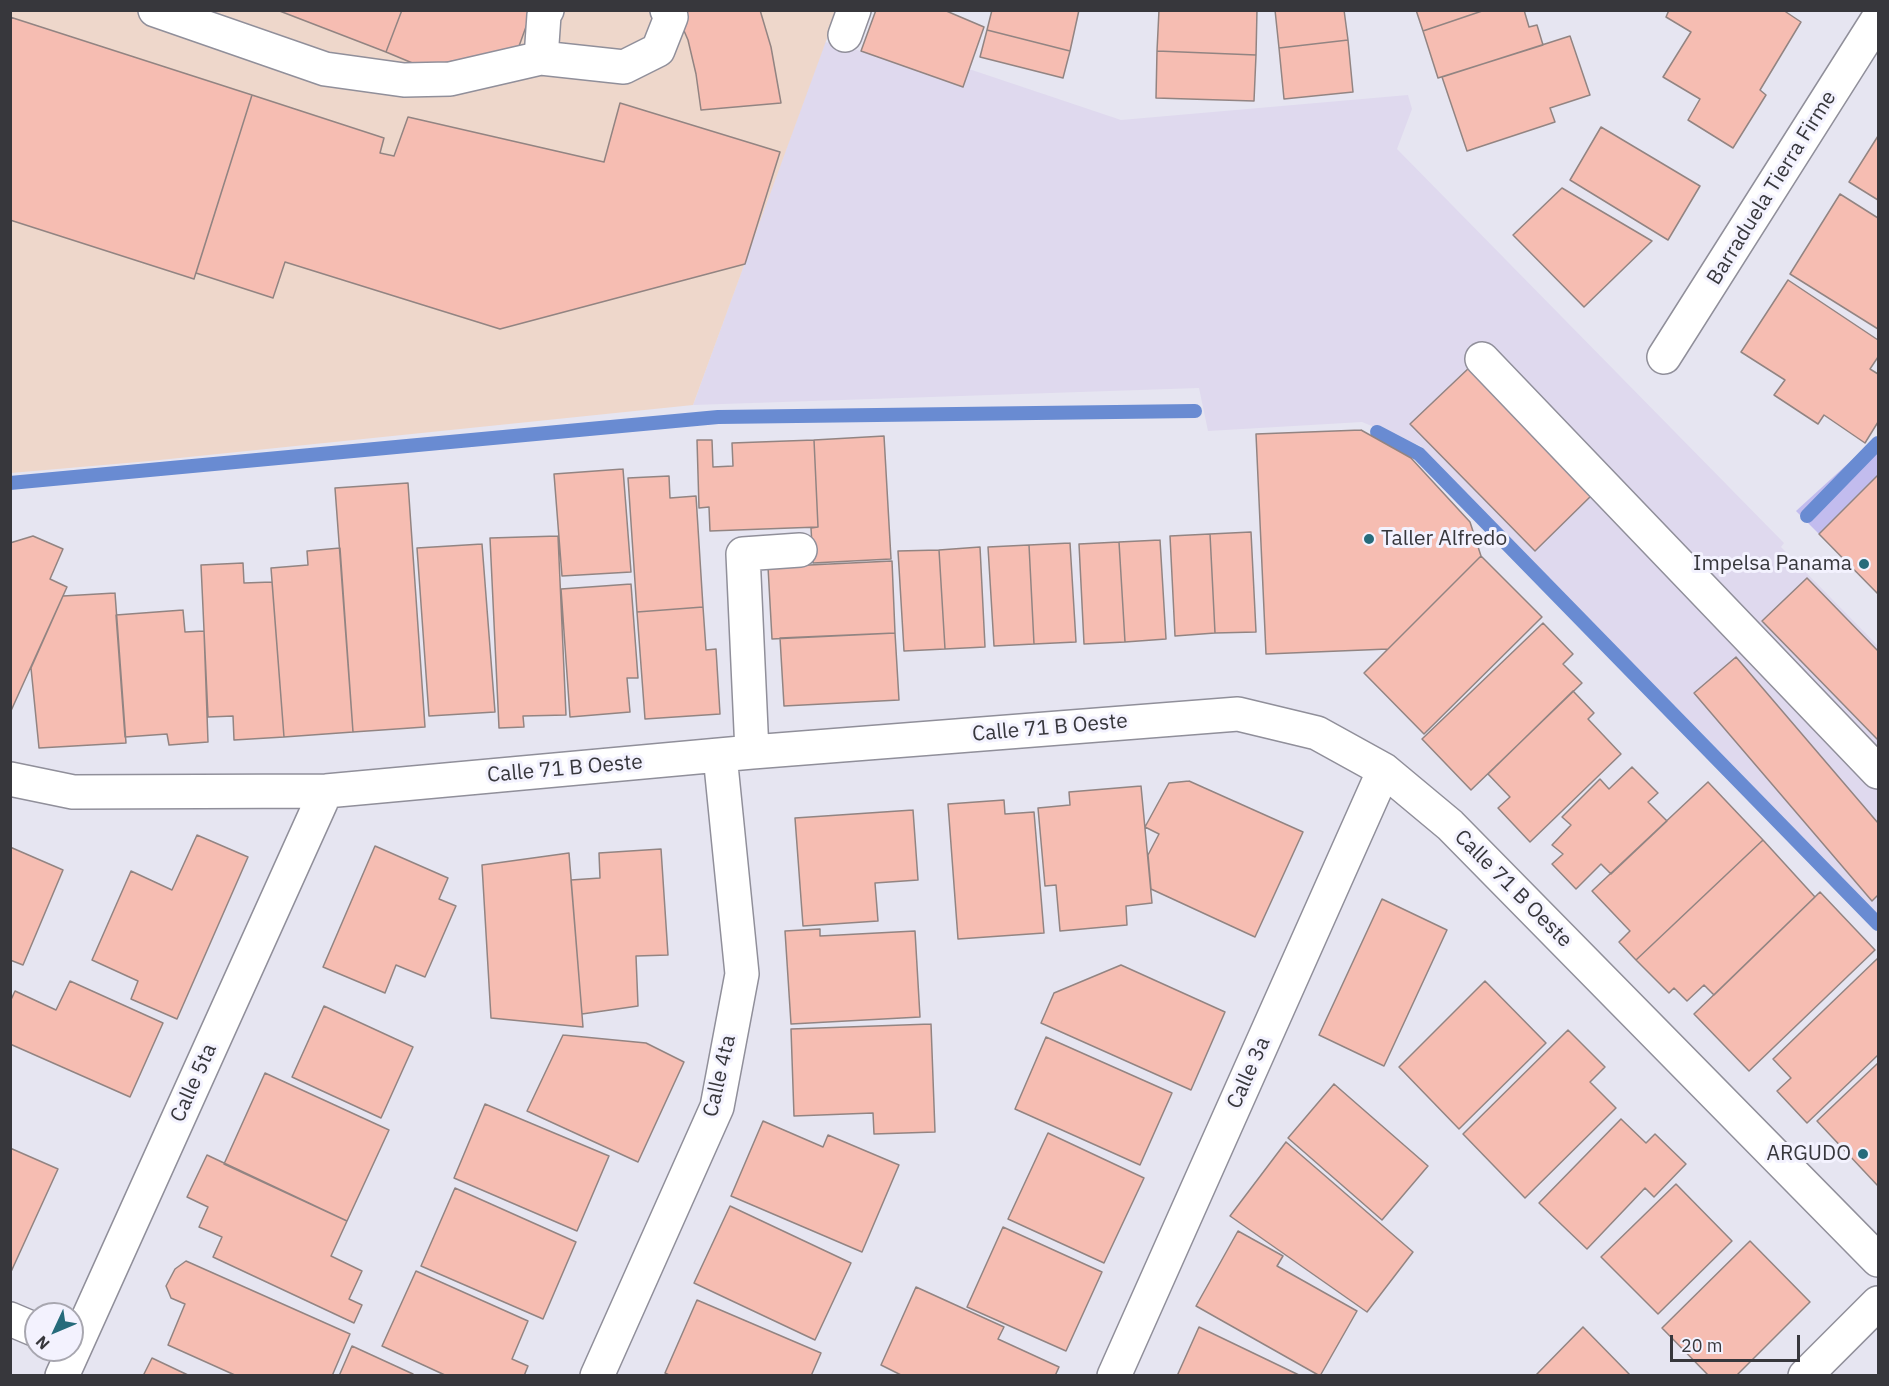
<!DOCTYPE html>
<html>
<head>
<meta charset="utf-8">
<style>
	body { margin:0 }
	#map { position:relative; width:1889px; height:1386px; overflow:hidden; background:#e6e5f1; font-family:"IBM Plex Sans",sans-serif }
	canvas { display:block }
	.frame { position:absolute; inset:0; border:12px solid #37373c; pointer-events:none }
	.north { position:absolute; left:24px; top:1302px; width:60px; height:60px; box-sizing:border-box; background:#f3f2fe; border:2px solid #a8a7b0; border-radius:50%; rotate:226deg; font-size:16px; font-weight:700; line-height:24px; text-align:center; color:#37373c }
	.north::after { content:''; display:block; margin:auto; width:21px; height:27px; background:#266b7b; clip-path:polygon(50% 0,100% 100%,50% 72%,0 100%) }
	.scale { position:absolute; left:1670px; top:1335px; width:130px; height:27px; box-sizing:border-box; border:3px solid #37373c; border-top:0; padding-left:8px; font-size:18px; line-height:21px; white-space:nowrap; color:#37373c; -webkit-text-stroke:4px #f3f2fe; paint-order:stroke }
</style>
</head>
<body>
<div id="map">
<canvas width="1889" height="1386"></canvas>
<div class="frame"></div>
<div class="north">N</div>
<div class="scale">20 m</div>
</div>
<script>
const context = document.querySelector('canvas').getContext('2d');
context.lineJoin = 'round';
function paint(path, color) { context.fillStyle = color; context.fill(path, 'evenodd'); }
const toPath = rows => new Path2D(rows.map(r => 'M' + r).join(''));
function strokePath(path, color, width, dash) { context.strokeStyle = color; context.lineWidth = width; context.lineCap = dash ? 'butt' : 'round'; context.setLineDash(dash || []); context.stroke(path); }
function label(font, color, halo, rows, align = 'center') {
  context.font = font + ' "IBM Plex Sans",sans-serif'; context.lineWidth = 6; context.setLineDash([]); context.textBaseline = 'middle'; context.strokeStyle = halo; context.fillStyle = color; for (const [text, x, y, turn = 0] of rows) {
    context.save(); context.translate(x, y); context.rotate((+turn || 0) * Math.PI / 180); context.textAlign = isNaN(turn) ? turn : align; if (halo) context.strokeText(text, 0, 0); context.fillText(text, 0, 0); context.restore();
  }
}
const industrial = toPath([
	[825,42,861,51,963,87,969,69,1121,120,1408,95,1412,109,1397,149,1784,543,1781,547,1878,646,1878,914,1421,446,1362,422,1208,431,1199,388,693,405]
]);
const education = toPath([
	[11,11,837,11,693,405,150,461,11,473]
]);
const green = toPath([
	[1878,436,1878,475,1819,534,1796,511]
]);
const stream = toPath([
	[1377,432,1419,454,1878,924],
	[10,483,718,417,1195,411],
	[1807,516,1878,443]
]);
const building = toPath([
	[277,10,402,10,386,52,277,10],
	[402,10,532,10,518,49,422,67,386,52,402,10],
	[675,10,760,10,771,47,781,103,701,110,696,74,688,40,675,10],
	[876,10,944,10,984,27,963,87,861,51,876,10],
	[992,10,1079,10,1070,51,987,30,992,10],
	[1159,10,1257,10,1256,55,1157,51,1159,10],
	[1275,10,1344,10,1348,40,1279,48,1275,10],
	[1416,10,1485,10,1423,31,1416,10],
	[1485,10,1524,10,1529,27,1537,25,1543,45,1438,78,1423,31,1485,10],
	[1669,10,1783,10,1801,22,1760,90,1766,95,1733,148,1688,120,1700,99,1663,77,1691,32,1666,17,1669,10],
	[10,17,252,95,194,279,10,220,10,17],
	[987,30,1070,51,1063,78,980,57,987,30],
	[1570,36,1590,95,1550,108,1555,122,1467,151,1442,77,1570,36],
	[1348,40,1353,92,1284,99,1279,48,1348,40],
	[1157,51,1256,55,1254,101,1156,98,1157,51],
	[252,95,384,138,380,153,394,156,408,117,604,162,620,103,780,152,745,264,500,329,285,262,273,298,196,273,252,95],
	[1601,127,1700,186,1668,240,1570,180,1601,127],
	[1878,136,1878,200,1849,182,1878,136],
	[1562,188,1652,241,1584,307,1513,235,1562,188],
	[1840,194,1878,218,1878,329,1790,274,1840,194],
	[1788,280,1878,340,1878,357,1870,369,1878,374,1878,422,1865,443,1824,415,1818,424,1774,395,1785,380,1741,352,1788,280],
	[1471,366,1594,493,1535,551,1410,424,1471,366],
	[1361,430,1411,458,1470,522,1481,556,1388,649,1266,654,1256,434,1361,430],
	[884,436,891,559,813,563,811,528,818,527,814,440,884,436],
	[697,440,712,440,713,467,733,466,732,443,814,440,818,527,710,531,709,507,699,508,697,440],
	[623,469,631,572,562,576,554,474,623,469],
	[1878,475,1878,594,1819,534,1878,475],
	[669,476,670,498,696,496,703,607,637,612,628,478,669,476],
	[408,483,425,727,353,732,335,488,408,483],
	[1251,532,1256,632,1215,633,1210,534,1251,532],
	[1210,534,1215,633,1175,636,1170,536,1210,534],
	[33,536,63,549,50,579,67,587,10,713,10,543,33,536],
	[558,536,566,715,523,716,524,727,499,728,490,538,558,536],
	[1160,540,1166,639,1125,642,1119,542,1160,540],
	[1119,542,1125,642,1084,644,1079,544,1119,542],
	[1070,543,1076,642,1034,644,1029,545,1070,543],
	[482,544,495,712,429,716,417,548,482,544],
	[1029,545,1034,644,994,646,988,547,1029,545],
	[980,547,985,647,945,649,939,550,980,547],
	[340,548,353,732,284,737,271,568,308,565,307,551,340,548],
	[939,550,945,649,904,651,898,551,939,550],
	[1481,556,1542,617,1424,734,1364,673,1481,556],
	[892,561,895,633,772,639,768,567,892,561],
	[243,563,244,583,272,582,284,737,234,740,233,716,208,717,201,565,243,563],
	[1807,578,1878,651,1878,740,1762,621,1807,578],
	[631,584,638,678,627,678,630,712,570,717,561,589,631,584],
	[115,593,126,743,39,748,31,668,63,596,115,593],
	[703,607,706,650,716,649,720,714,645,719,637,612,703,607],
	[183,610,185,632,204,631,208,742,169,745,167,734,125,737,116,615,183,610],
	[1543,623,1573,654,1563,664,1582,683,1471,790,1422,739,1543,623],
	[895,633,899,700,784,706,780,638,895,633],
	[1736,657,1878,823,1878,895,1872,901,1694,693,1736,657],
	[1573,691,1594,713,1588,719,1621,754,1530,842,1498,808,1510,797,1488,774,1573,691],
	[1632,767,1658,793,1648,802,1667,821,1611,874,1601,864,1576,889,1552,864,1563,854,1552,845,1571,825,1562,817,1600,779,1609,789,1632,767],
	[1189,781,1303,832,1255,937,1151,889,1148,855,1159,834,1145,827,1169,783,1189,781],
	[1708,782,1763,840,1636,960,1619,942,1630,931,1592,891,1708,782],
	[1141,786,1152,903,1126,906,1127,925,1060,931,1056,885,1045,886,1038,808,1070,805,1069,792,1141,786],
	[1004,800,1005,814,1034,812,1044,933,958,939,948,804,1004,800],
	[913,810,918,880,875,883,878,921,803,926,795,818,913,810],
	[197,835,248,857,177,1019,131,999,138,981,92,960,131,871,172,890,197,835],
	[1763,840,1815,897,1714,995,1704,985,1687,1001,1674,988,1669,993,1636,960,1763,840],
	[375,846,448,878,439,899,456,906,425,977,396,965,385,993,323,967,375,846],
	[10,847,63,870,23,965,10,960,10,847],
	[661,849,668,955,636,956,638,1006,582,1014,571,880,600,878,599,853,661,849],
	[569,853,583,1027,491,1018,482,865,569,853],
	[1820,892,1875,950,1749,1071,1694,1014,1820,892],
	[1382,899,1447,930,1384,1066,1319,1035,1382,899],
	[820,929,820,936,915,931,920,1017,791,1024,785,931,820,929],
	[1878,958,1878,1055,1807,1123,1777,1091,1791,1078,1773,1059,1878,958],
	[1121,965,1225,1012,1191,1090,1041,1023,1054,993,1121,965],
	[70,981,163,1023,130,1097,10,1044,10,1002,15,991,56,1010,70,981],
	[1485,981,1546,1043,1459,1129,1399,1067,1485,981],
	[324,1006,413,1047,381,1118,292,1077,324,1006],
	[931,1024,935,1132,874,1134,873,1113,794,1116,791,1029,931,1024],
	[1568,1030,1605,1067,1590,1082,1616,1108,1525,1198,1463,1134,1568,1030],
	[563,1035,646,1043,684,1062,638,1162,527,1111,563,1035],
	[1046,1037,1172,1093,1140,1165,1015,1109,1046,1037],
	[1878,1063,1878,1186,1817,1121,1878,1063],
	[265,1073,389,1130,347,1221,224,1164,265,1073],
	[1334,1084,1428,1166,1382,1220,1288,1138,1334,1084],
	[485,1104,609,1156,577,1231,454,1178,485,1104],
	[1621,1119,1646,1143,1655,1134,1686,1164,1654,1197,1645,1188,1587,1249,1539,1203,1621,1119],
	[763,1121,823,1147,828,1135,899,1165,862,1252,731,1196,763,1121],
	[1048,1133,1144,1178,1104,1263,1008,1219,1048,1133],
	[1286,1142,1413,1252,1367,1312,1230,1216,1286,1142],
	[10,1148,58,1169,10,1274,10,1148],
	[207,1155,347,1221,331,1256,362,1271,349,1299,362,1305,354,1323,213,1257,222,1237,199,1227,208,1207,187,1197,207,1155],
	[1676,1184,1732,1241,1658,1314,1601,1257,1676,1184],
	[455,1188,576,1242,543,1319,421,1266,455,1188],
	[730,1206,851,1263,815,1340,694,1283,730,1206],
	[1003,1227,1102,1272,1066,1351,967,1307,1003,1227],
	[1238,1231,1283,1256,1277,1266,1357,1311,1320,1376,1196,1306,1238,1231],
	[1750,1241,1810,1302,1736,1376,1709,1376,1662,1328,1750,1241],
	[186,1261,350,1334,332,1376,237,1376,168,1345,185,1304,171,1298,166,1286,175,1269,186,1261],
	[416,1271,528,1321,512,1359,528,1366,524,1376,447,1376,382,1346,416,1271],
	[916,1287,1004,1327,998,1339,1059,1367,1055,1376,903,1376,881,1365,916,1287],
	[697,1300,821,1353,811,1376,671,1376,665,1373,697,1300],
	[1199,1327,1301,1376,1177,1376,1199,1327],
	[1583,1327,1631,1376,1535,1376,1583,1327],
	[352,1346,413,1374,413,1376,339,1376,352,1346],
	[152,1358,190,1376,143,1376,152,1358]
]);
const minor = toPath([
	[155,10,325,69,404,80,450,79,541,58,624,67,658,50,671,17,667,10],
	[845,35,854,10],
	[541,58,544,15,547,10],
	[1664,357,1878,19],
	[1482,359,1878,772],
	[752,752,743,554,800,550],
	[10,779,73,792,326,791,752,752,1238,714,1317,733,1384,770,1450,825,1878,1260],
	[10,1319,36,1330],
	[62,1376,326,791],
	[597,1376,717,1107,742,974,720,755],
	[1114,1376,1384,770],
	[1805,1376,1878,1303]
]);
const markers = [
	[1369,539,6,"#266b7b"],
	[1864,564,6,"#266b7b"],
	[1863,1154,6,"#266b7b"]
];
const streetNames = [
	["Barraduela Tierra Firme",1772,188,-58],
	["Calle 71 B Oeste",1050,728,-5],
	["Calle 71 B Oeste",565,769,-5],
	["Calle 71 B Oeste",1513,889,45],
	["Calle 3a",1249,1073,-66],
	["Calle 4ta",720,1076,-77],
	["Calle 5ta",194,1083,-66]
];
const poiNames = [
	["Taller Alfredo",1381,539,"left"],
	["Impelsa Panama",1852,564],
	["ARGUDO",1851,1154]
];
paint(industrial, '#dfd9ee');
paint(education, '#eed7cb');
paint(green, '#c2bcee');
strokePath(stream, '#698bd2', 14);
paint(building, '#f6bdb2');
strokePath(building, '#928482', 1.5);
strokePath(minor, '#908f9a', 36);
strokePath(minor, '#fff', 33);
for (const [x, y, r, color] of markers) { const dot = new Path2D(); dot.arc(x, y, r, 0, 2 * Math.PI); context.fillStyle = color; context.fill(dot); strokePath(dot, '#f3f2fe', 2); }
label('21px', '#37373c', '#f3f2fe', streetNames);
label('21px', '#37373c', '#f3f2fe', poiNames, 'right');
</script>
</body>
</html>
